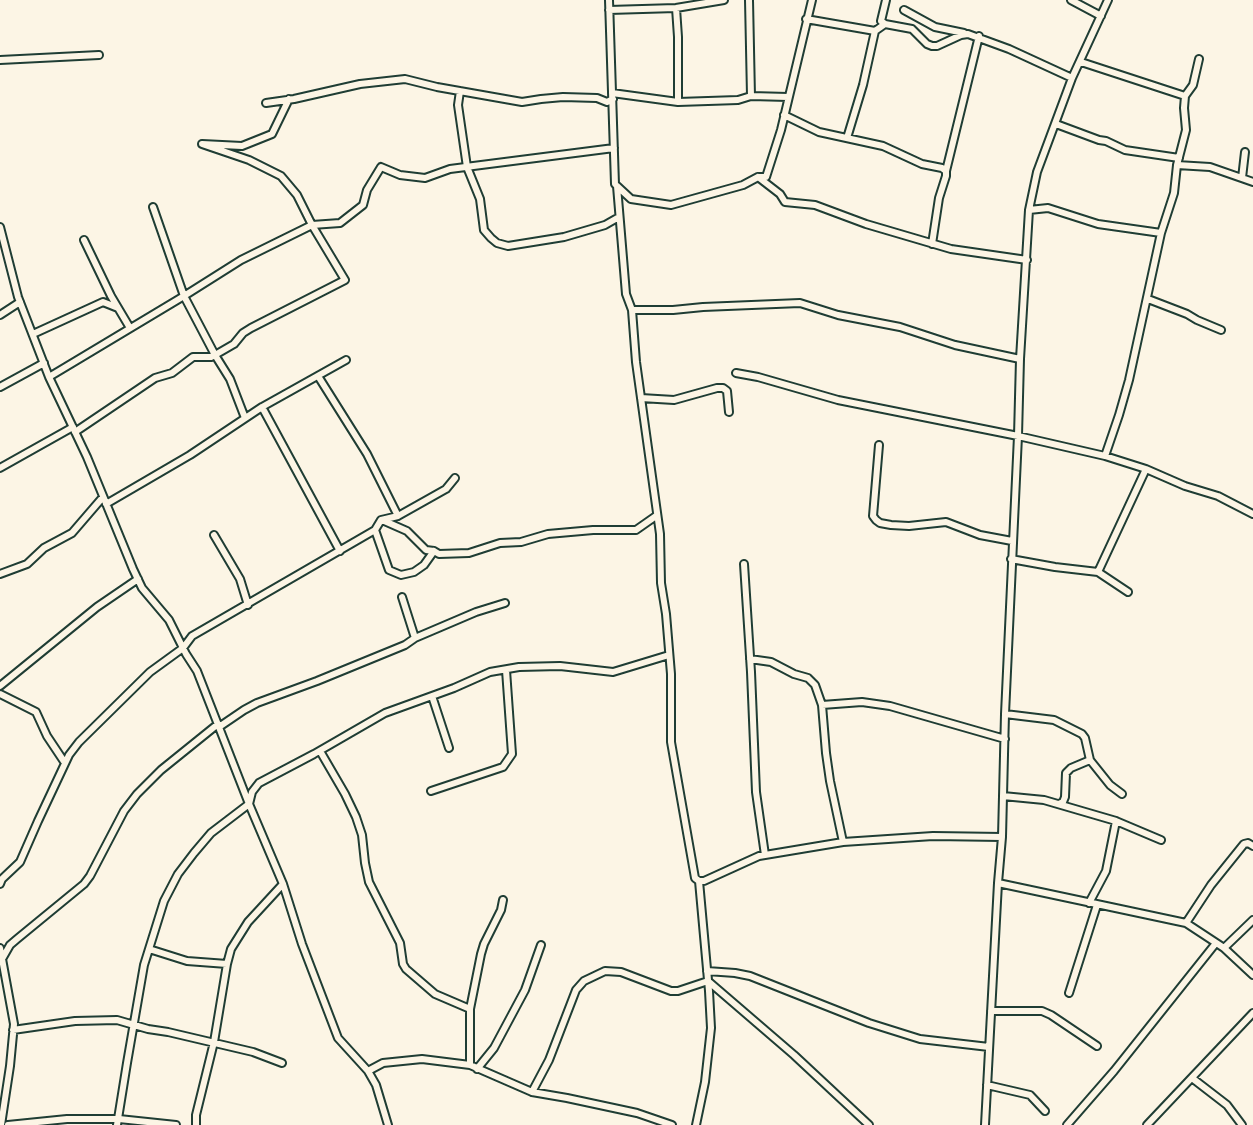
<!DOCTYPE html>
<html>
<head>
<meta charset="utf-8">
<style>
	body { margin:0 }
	canvas { display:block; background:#fcf5e5 }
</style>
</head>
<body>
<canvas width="1253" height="1125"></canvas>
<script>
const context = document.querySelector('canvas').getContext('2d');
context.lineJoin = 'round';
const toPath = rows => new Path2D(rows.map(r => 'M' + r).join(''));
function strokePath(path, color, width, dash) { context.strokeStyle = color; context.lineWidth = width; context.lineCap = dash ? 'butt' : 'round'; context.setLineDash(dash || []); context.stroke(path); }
const minor = toPath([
	[609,0,615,184,617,186,626,294,632,310,636,362,660,534,661,583,666,614,671,674,671,742,695,878,699,881,704,881,759,856,843,842,933,836,1002,837],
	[749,0,751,96],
	[886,0,881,21,885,24,912,29,927,44,932,46,937,46,961,35,968,34,1009,49,1072,78],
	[1071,0,1101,16],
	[676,8,678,37,678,102],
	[609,10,676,8,724,0],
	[904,10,935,27,964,33],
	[806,19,875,31,885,24],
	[0,60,99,55],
	[1081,62,1185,96],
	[460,91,458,105,467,167,480,199,484,230,491,238,497,243,508,246,564,237,605,225,619,217],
	[612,93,678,102,738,100,751,96,788,97],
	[289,99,272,134,242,146,202,144,249,160,281,176,297,195,312,225,340,223,363,205,367,190,381,167,400,175,425,178,450,169,614,148],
	[266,103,294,99,360,84,405,79,437,87,522,102,541,99,563,97,597,98,607,102,613,99],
	[784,115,819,132,883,146,922,164,942,168,946,171],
	[1056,124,1099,140,1106,141,1125,150,1179,158],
	[847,138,863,85,875,31],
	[1177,165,1210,167,1253,182],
	[758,177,780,194,785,202,815,205,866,224,951,249,1027,260],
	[1242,178,1245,152],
	[617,186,631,199,671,205,743,185,758,177,766,177,781,130,812,0],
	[1029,210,1048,208,1098,224,1161,233],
	[0,227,18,297,49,377,87,457,133,569,142,588,169,620,186,654,197,671,249,804,283,884,302,944,338,1038,368,1071,376,1085,388,1125],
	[84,240,111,296,130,328],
	[932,244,939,198,946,176,946,171,979,36],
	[1148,299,1187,314,1197,320,1221,330],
	[632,310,673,310,703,307,800,303,838,315,900,327,955,345,1020,359],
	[0,315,20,302],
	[33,334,103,302,118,308],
	[736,373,758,377,838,400,1018,436,1105,456,1146,469,1185,486,1218,496,1253,514],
	[318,376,367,454,398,516],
	[49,377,184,296,153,207],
	[0,387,44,363],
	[641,398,674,400,717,388,723,388,727,391,729,412],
	[262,407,340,551],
	[75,432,155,378,172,373,193,357,211,357,215,355,234,344,243,333,251,328,345,280,312,225,241,260,184,296,215,355,230,379,245,418],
	[879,445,873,516,876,520,880,523,891,525,909,526,946,522,980,535,1012,541],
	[1105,456,1119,415,1129,380,1161,233,1174,193,1177,165,1186,130,1184,108,1185,96,1193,85,1199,59],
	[0,468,73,427],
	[106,504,190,455,262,407,346,360],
	[382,520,407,531,426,550,434,551,439,554,469,553,500,543,521,542,548,534,593,530,636,530,656,516],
	[375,530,389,570,401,575,414,572,424,565,434,551],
	[214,535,240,579,248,605],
	[1011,559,1055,567,1098,572,1128,592],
	[744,564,751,672,756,792,765,855],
	[1098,572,1146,469],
	[0,574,27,564,44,548,72,533,103,497],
	[402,597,415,638],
	[750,659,771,662,794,674,808,678,815,685,822,705,826,753,830,781,843,842],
	[0,686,97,607,138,579],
	[0,694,36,712,47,736,65,763],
	[432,696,449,748],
	[822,705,862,702,890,706,1005,739],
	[1005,714,1054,720,1082,734,1085,738,1090,760,1110,785,1122,794],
	[219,727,244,710,257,703,317,681,405,645,415,638,476,612,505,603],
	[320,751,345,794,356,817,362,835,365,863,369,882,400,943,403,964,406,969,435,994,470,1009],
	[431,791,503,767,512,754,506,670],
	[1003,796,1044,800,1116,821,1161,840],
	[1059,804,1063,802,1065,797,1066,773,1071,768,1090,760],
	[998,883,1186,923,1224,948,1253,975],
	[0,884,2,879,20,862,38,821,69,755,79,742,150,672,183,648,192,636,375,530,381,520,398,516,446,489,455,478],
	[1089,903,1106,871,1116,821],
	[1186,923,1211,885,1244,844,1248,843,1253,846],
	[0,948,14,1024,10,1066,1,1125],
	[1224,948,1253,920],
	[149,949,187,961,227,964],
	[2,959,10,945,17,939,84,884,90,876,124,811,137,794,161,770,218,724],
	[707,971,735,973,750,976,869,1023,920,1039,989,1047],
	[1069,993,1097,905],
	[991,1011,1042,1011,1051,1015,1097,1046],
	[13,1030,75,1021,117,1020,148,1029,168,1032,253,1052,282,1063],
	[470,1065,470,1009,481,954,484,944,501,910,503,900],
	[477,1069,494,1048,525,990,541,945],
	[368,1071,383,1063,422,1059,470,1065,532,1092,567,1098,637,1113,672,1125],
	[1192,1078,1227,1105,1242,1125],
	[987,1085,1030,1095,1045,1111],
	[532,1092,549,1060,576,990,584,981,605,971,621,972,671,991,678,991,708,981,794,1055,869,1125],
	[8,1125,67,1119,119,1119,176,1125],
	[117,1125,127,1063,144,965,164,901,178,874,194,853,211,833,249,804,252,792,259,783,314,754,385,713,454,688,490,672,519,667,560,666,613,672,669,655],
	[196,1125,196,1115,214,1042,227,964,231,949,248,922,283,884],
	[696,1125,705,1082,711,1028,709,991,699,881],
	[985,1125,998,883,1002,837,1005,714,1018,436,1020,359,1029,210,1037,172,1072,78,1108,0],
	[1067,1125,1114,1071,1216,943],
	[1147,1125,1253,1013]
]);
strokePath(minor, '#1f3d34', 10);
strokePath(minor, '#fcf5e5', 6);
</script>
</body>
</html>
